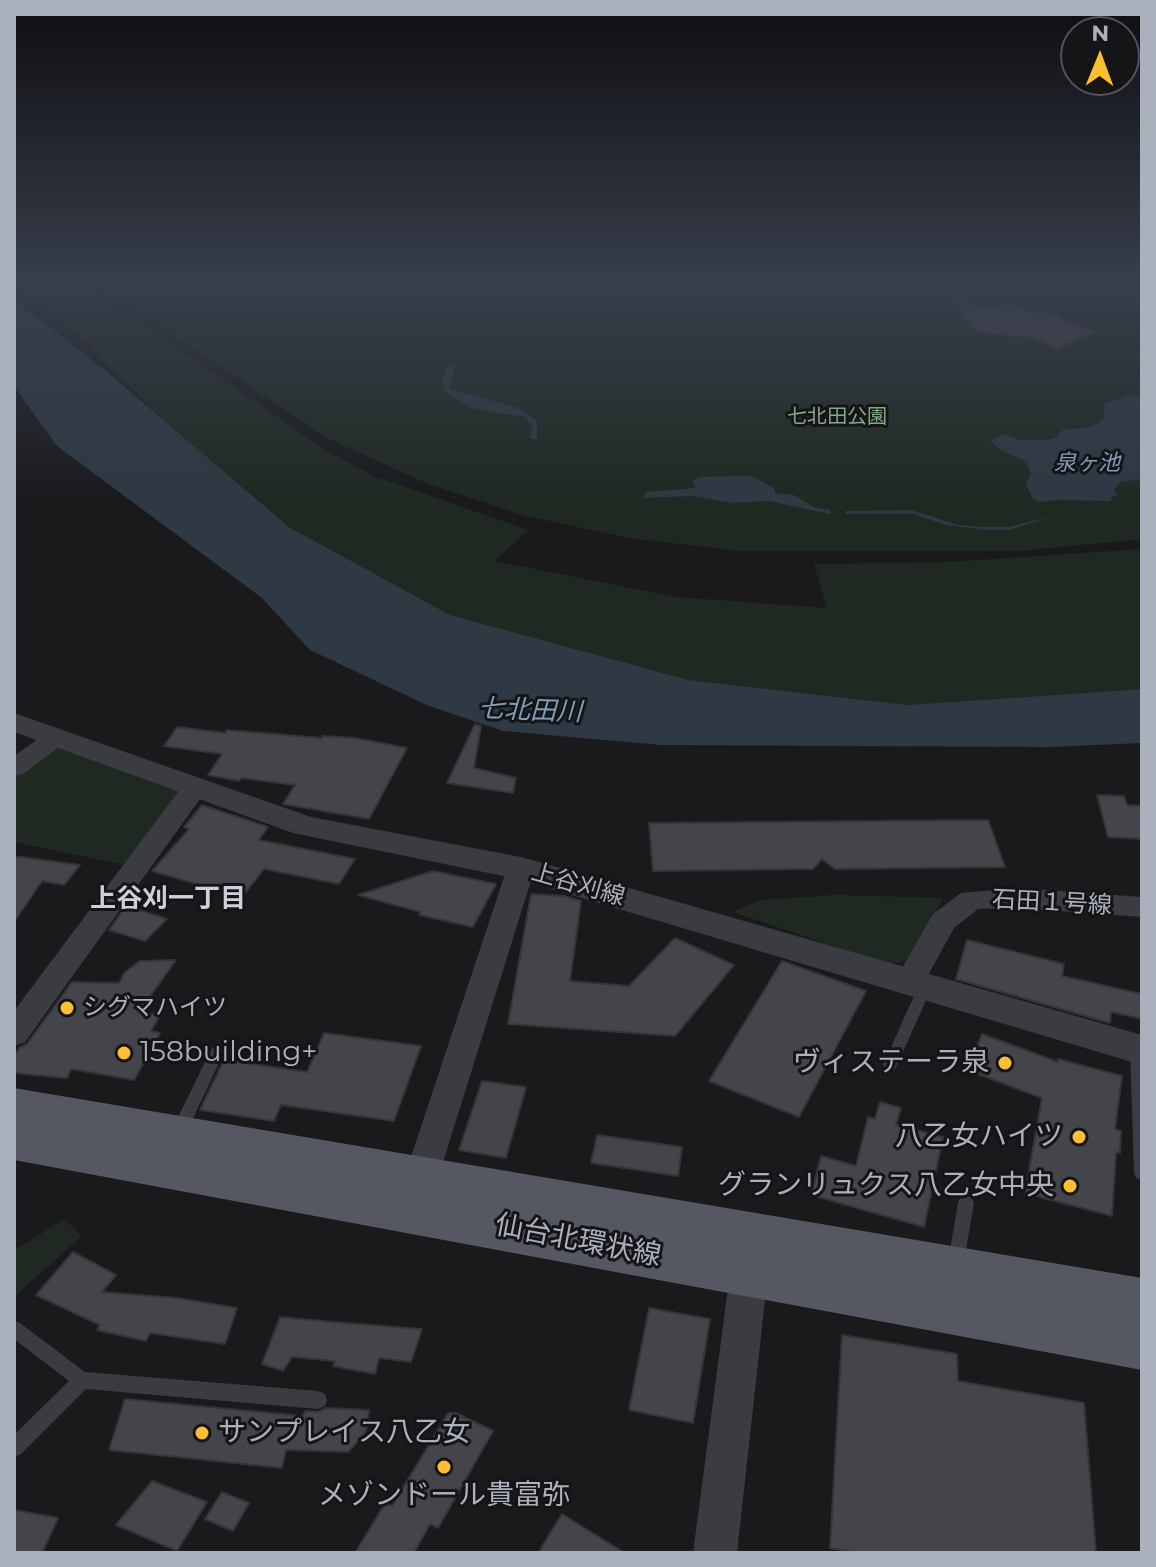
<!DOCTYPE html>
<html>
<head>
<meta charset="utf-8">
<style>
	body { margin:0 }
	#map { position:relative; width:1156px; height:1567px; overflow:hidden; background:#1a1a1d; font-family:Montserrat,sans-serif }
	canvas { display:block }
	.frame { position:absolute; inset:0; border:16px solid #abb0bd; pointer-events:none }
	.north { position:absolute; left:1060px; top:16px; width:80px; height:80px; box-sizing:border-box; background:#151518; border:2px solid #51535a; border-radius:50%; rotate:1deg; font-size:22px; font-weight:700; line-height:32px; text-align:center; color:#abb0bd }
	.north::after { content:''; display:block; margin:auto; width:28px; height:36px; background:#ffbf30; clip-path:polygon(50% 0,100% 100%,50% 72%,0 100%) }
</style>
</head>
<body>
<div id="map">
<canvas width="1156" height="1567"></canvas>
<div class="frame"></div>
<div class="north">N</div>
</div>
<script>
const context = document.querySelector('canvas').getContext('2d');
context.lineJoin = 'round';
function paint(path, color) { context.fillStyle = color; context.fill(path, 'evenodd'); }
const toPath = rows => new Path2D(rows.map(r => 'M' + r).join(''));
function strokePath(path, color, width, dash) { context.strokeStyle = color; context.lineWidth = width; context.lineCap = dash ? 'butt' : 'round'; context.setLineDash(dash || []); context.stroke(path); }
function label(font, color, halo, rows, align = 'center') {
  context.font = font + ' Montserrat,"Noto Sans JP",sans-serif'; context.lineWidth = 6; context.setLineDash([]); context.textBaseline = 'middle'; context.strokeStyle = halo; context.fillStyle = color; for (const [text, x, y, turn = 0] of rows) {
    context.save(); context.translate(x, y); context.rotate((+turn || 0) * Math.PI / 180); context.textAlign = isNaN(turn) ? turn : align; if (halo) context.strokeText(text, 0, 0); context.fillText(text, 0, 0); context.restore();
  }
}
const green = toPath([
	[15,284,84,284,325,450,373,476,529,530,494,561,676,597,827,608,814,564,948,562,1142,549,1142,689,907,705,689,680,450,615,289,527,163,419,102,361,90,344],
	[97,284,1142,284,1142,539,1019,551,740,551,629,538,526,516,426,483,327,438],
	[53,743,196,786,126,865,14,842,14,771],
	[840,895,943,898,911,959,889,965,733,912,760,900],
	[64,1219,82,1236,14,1297,14,1251]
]);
const water = toPath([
	[14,299,106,371,289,527,450,615,689,680,907,705,1142,689,1142,743,1049,747,661,745,503,731,429,706,310,650,262,598,57,446,14,386],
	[448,364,455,365,449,389,519,408,537,421,537,439,531,439,532,427,525,417,471,408,444,391,442,381],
	[1128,395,1142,396,1142,479,1120,482,1114,490,1117,495,1110,498,1112,501,1056,500,1040,502,1033,499,1026,485,1031,474,1027,462,999,449,991,441,1004,434,1020,440,1048,440,1057,437,1062,430,1092,427,1104,419,1104,404],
	[751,476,774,488,775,493,794,495,816,508,830,510,830,514,769,501,733,503,692,496,643,498,646,492,696,488,692,480,700,477],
	[911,510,958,525,983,527,1008,527,1052,516,1010,530,985,530,946,525,914,514,846,514,845,511]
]);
const building = toPath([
	[953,299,983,309,1008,305,1030,312,1056,314,1068,323,1096,332,1057,349,1035,338,983,333,971,328,953,299],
	[475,724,481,726,474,768,516,778,513,793,447,783,475,724],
	[177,727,225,733,227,730,322,738,323,736,355,738,407,748,369,819,283,804,295,785,241,778,239,781,208,775,222,754,164,746,177,727],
	[1097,795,1124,796,1127,805,1142,806,1142,839,1108,837,1097,795],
	[202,805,268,827,259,840,355,859,339,884,264,869,242,897,152,871,189,829,184,827,202,805],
	[988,820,1005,867,835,869,822,859,813,869,653,871,649,823,988,820],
	[14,856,80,865,64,885,42,881,14,922,14,856],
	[433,871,496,884,473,927,419,915,421,912,358,895,433,871],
	[531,894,564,896,581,901,570,981,629,986,675,938,734,965,675,1036,508,1024,531,894],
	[126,906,127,906,167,919,145,941,109,930,126,906],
	[967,940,1064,964,1062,976,1142,994,1142,1019,1111,1012,1110,1023,956,979,967,940],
	[176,960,139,1012,160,1015,151,1031,160,1033,134,1080,71,1069,67,1078,14,1073,14,1056,20,1047,27,1044,72,982,119,983,125,972,140,961,176,960],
	[782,961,866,991,799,1117,709,1081,782,961],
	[324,1033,421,1046,394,1121,281,1105,274,1121,200,1110,224,1060,307,1072,324,1033],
	[982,1034,1058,1062,1058,1059,1122,1076,1115,1129,1121,1131,1120,1153,1116,1152,1112,1216,1025,1193,1042,1098,967,1070,982,1034],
	[482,1081,526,1087,506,1158,459,1150,482,1081],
	[880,1102,901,1108,896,1125,943,1137,924,1227,811,1195,821,1156,856,1166,868,1117,875,1119,880,1102],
	[597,1135,682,1147,678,1176,591,1163,597,1135],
	[73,1252,116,1275,102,1292,177,1298,237,1308,225,1344,150,1333,146,1341,97,1330,100,1325,36,1295,73,1252],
	[649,1308,710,1319,693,1423,629,1410,649,1308],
	[280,1317,333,1322,422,1329,411,1362,379,1358,375,1374,333,1366,335,1361,292,1357,283,1371,262,1364,280,1317],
	[842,1335,957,1354,958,1381,1084,1403,1096,1553,858,1553,830,1548,842,1335],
	[125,1399,303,1416,305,1411,318,1412,326,1408,369,1410,366,1432,348,1452,286,1450,282,1468,109,1450,125,1399],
	[448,1413,456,1413,493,1431,438,1528,430,1524,414,1553,355,1553,386,1502,392,1506,448,1413],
	[152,1481,207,1502,177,1551,116,1525,152,1481],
	[222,1492,249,1503,233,1531,205,1519,222,1492],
	[14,1510,58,1518,42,1553,14,1553,14,1510],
	[562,1514,625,1553,538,1553,562,1514]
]);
const service = toPath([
	[925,982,930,983,932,987,897,1065,895,1069,890,1071,885,1069,883,1065,918,987,920,983,925,982],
	[1137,1043,1142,1045,1142,1180,1136,1178,1134,1173,1130,1049,1132,1045,1137,1043],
	[217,1046,222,1048,224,1052,188,1129,186,1133,180,1135,174,1133,172,1129,210,1052,212,1048,217,1046],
	[966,1196,972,1198,974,1203,964,1261,962,1266,956,1268,950,1266,948,1261,958,1203,960,1198,966,1196],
	[14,1321,20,1323,85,1372,318,1391,325,1394,327,1400,325,1406,318,1409,86,1389,21,1454,14,1457,14,1435,69,1381,14,1339,14,1321]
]);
const minor = toPath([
	[57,730,66,732,69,737,66,742,23,774,14,776,14,756,48,732,57,730],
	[196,778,205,780,209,786,205,792,25,1042,14,1046,14,1011,187,780,196,778],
	[521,859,531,861,535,868,438,1178,433,1188,421,1192,409,1188,404,1178,507,868,511,861,521,859],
	[1018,888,1142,897,1142,917,1018,908,978,909,954,928,920,990,909,993,898,990,894,982,933,914,961,893,1018,888],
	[749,1257,762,1262,768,1273,737,1553,693,1553,730,1273,736,1262,749,1257]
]);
const tertiary = toPath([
	[14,713,311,817,521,857,1142,1035,1142,1065,518,879,293,833,14,732,14,713]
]);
const primary = toPath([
	[14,1088,1142,1278,1142,1370,14,1160,14,1088]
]);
const markers = [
	[67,1008,8,"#ffbf30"],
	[124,1053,8,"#ffbf30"],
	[1005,1063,8,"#ffbf30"],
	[1079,1137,8,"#ffbf30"],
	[1070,1186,8,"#ffbf30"],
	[202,1433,8,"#ffbf30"],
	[444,1467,8,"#ffbf30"]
];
const farParknames = [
	["七北田公園",837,417]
];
const farWaternames = [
	["泉ヶ池",1087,464]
];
const streetNames = [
	["上谷刈線",578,885,16],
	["石田１号線",1052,903,3]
];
const poiNames = [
	["シグマハイツ",83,1008]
];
const waterNames = [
	["七北田川",530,711,2]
];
const neighbourhoodNames = [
	["上谷刈一丁目",168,899]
];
const nearPoinames = [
	["158building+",140,1053,"left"],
	["ヴィステーラ泉",989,1063],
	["八乙女ハイツ",1063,1137],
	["グランリュクス八乙女中央",1054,1186],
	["サンプレイス八乙女",218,1433,"left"],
	["メゾンドール貴富弥",444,1496,"center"]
];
const nearStreetnames = [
	["仙台北環状線",578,1241,11]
];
paint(green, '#1f2921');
paint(water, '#2e3943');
paint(building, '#44454a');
strokePath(building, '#343439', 2);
paint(service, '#3b3c42');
paint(minor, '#3b3c42');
paint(tertiary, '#3b3c42');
paint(primary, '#565861');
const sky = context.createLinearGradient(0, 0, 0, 503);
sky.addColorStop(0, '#0e0e10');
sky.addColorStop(0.56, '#383e4c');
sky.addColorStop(1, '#383e4c00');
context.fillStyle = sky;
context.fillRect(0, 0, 1156, 503);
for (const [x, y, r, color] of markers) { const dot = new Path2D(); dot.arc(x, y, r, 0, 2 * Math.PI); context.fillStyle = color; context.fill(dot); strokePath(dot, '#151518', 3); }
label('20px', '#81aa85', '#151518', farParknames);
label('italic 22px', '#809ebb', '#151518', farWaternames);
label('24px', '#abb0bd', '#151518', streetNames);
label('24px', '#abb0bd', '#151518', poiNames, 'left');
label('italic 26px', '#809ebb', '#151518', waterNames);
label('bold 26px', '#cdd0d9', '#151518', neighbourhoodNames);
label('28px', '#abb0bd', '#151518', nearPoinames, 'right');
label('28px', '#abb0bd', '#151518', nearStreetnames);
</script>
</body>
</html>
